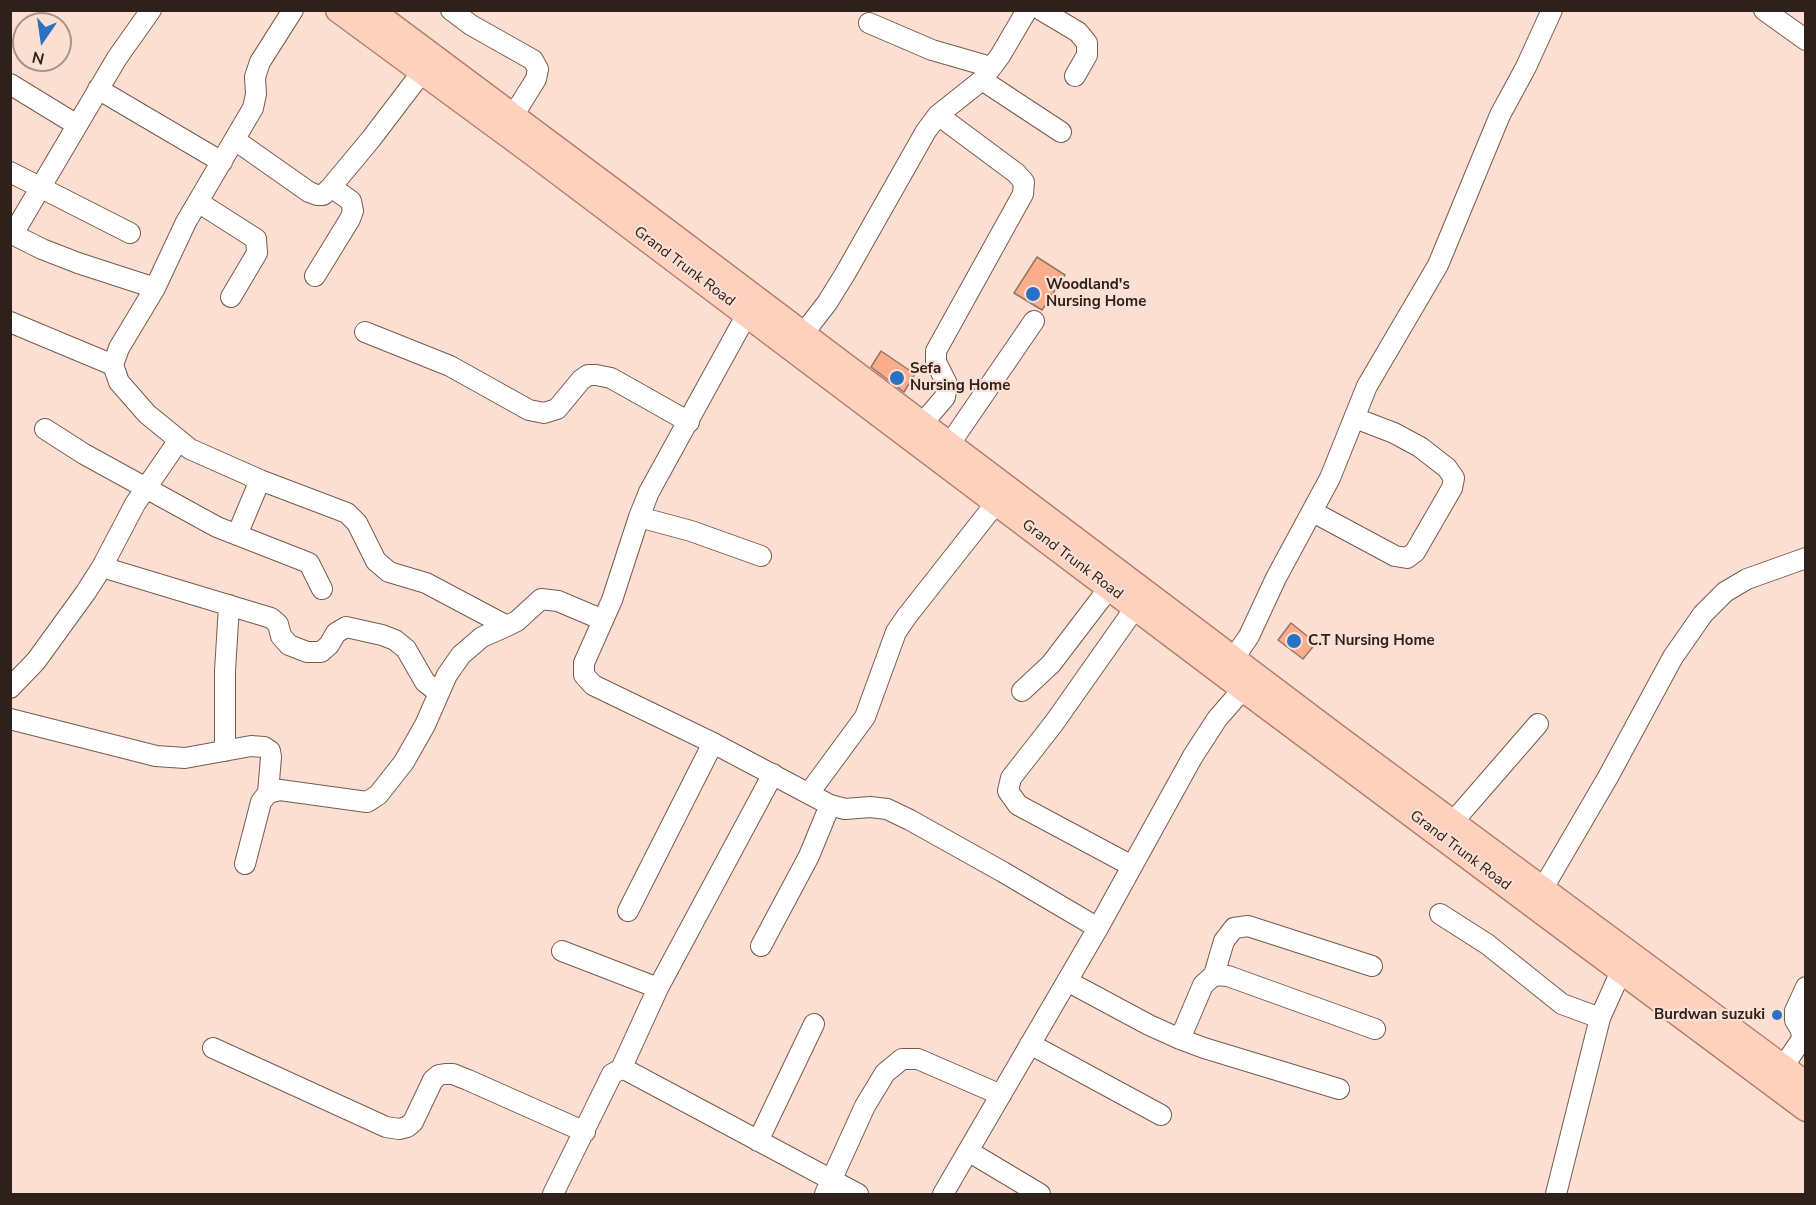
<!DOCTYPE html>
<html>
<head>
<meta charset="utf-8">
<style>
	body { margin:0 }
	#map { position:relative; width:1816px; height:1205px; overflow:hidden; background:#fcdfd3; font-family:"Nunito Sans",sans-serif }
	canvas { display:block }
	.frame { position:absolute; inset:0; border:12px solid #2e211c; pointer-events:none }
	.north { position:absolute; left:12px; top:12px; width:60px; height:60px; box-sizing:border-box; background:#fcdfd3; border:2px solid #aa938a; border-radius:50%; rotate:193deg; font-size:16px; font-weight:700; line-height:24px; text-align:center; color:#2e211c }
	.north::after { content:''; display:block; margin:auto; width:21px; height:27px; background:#2a71c1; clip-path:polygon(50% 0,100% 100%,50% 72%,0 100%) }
</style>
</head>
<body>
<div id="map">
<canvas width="1816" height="1205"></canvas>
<div class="frame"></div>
<div class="north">N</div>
</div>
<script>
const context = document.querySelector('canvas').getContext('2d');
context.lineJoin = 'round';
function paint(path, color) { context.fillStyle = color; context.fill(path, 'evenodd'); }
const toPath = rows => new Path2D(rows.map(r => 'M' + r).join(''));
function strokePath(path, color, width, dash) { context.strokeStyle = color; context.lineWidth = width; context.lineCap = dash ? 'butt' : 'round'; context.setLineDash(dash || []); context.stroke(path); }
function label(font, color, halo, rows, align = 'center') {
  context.font = font + ' "Nunito Sans",sans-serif'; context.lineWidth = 4.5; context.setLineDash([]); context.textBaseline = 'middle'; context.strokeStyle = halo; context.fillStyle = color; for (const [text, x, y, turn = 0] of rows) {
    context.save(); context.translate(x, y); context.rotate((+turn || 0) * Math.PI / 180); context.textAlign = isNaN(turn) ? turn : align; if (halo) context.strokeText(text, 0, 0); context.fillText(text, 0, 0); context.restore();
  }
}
const building = toPath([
	[1037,257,1065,275,1042,310,1014,293,1037,257],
	[881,351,915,374,904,392,871,367,881,351],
	[1291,623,1316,643,1303,659,1278,640,1291,623]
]);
const minor = toPath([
	[293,10,260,62,255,77,256,94,253,108,186,222,155,288,119,348,113,365,119,382,147,414,190,449,260,480,347,513,357,523,376,561,389,572,426,583,507,626,517,621,541,599,558,601,603,620],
	[451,10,471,25,533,60,538,69,536,79,513,116],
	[1041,10,1078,32,1087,43,1087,55,1075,76],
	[1764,10,1806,40],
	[869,23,932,50,991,67],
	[982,80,1061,132],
	[10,84,77,125],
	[98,89,222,162],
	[235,140,309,192,317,195,323,195,331,187,371,139,422,72],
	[10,172,130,233],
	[198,202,256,239,257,253,231,297],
	[10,233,42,249,78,263,155,288],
	[13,234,117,58,151,10],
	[315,276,350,219,353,211,351,201,331,187],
	[747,314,649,492,639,517,612,600,584,663,584,675,593,685,713,743,830,805,845,809,870,807,887,809,910,820,1003,872,1098,928],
	[10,322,113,365],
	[365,332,450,366,529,410,544,413,557,409,581,380,588,375,596,375,611,378,689,422],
	[803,334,827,303,845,274,926,131,938,115,982,80,1000,56,1027,10],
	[922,424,945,397,947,384,936,362,936,351,1023,194,1024,182,1016,173,938,115],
	[45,429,84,454,217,527,309,563,322,589],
	[949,445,1034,321],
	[1313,512,1395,556,1407,558,1415,552,1452,488,1454,478,1447,468,1420,447,1394,433,1355,418],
	[639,517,691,531,761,556],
	[237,535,260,480],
	[102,567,271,618,278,624,281,636,289,645,307,652,321,652,329,645,336,633,346,627,382,635,395,640,406,649,425,682,439,693],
	[1234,658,1249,636,1276,578,1330,478,1367,386,1438,265,1500,115,1526,67,1552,10],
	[10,688,36,661,86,592,102,567,135,504,179,440],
	[1022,691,1051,664,1109,588],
	[10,719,156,756,185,758,251,746,264,747,270,751,271,757,268,793],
	[225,751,225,671,229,605],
	[809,793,865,717,896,632,907,616,996,503],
	[1452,823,1538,724],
	[245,864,261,802,268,793,280,790,367,802,378,795,404,762,425,725,447,675,461,655,482,637,507,626],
	[1132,866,1018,805,1008,791,1011,778,1054,723,1135,608],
	[1542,890,1608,777,1673,657,1703,614,1725,592,1747,579,1806,558],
	[628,911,713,743],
	[1440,914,1487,944,1562,1004,1600,1018],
	[761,946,809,856,830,805],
	[562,951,658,988],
	[1214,975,1224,941,1234,928,1248,926,1372,966],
	[1067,981,1149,1025,1180,1039,1204,1048,1339,1089],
	[1180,1039,1203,985,1214,975,1228,976,1375,1029],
	[1030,1044,1161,1115],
	[213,1048,386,1127,399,1129,407,1127,413,1122,433,1080,439,1075,445,1074,453,1074,468,1080,585,1132],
	[1783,1067,1802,1039,1801,1030,1795,1020,1795,1011,1806,987],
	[621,1069,658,988,773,774],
	[758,1141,814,1024],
	[968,1151,1040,1194],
	[553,1194,612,1074,621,1069,628,1071,858,1194],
	[825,1194,865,1106,885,1073,902,1059,918,1059,1001,1095],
	[943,1194,1098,928,1193,756,1217,719,1243,689],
	[1556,1194,1600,1018,1621,971]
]);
const major = toPath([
	[338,10,531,152,1243,689,1806,1109],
	[371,10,623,198,1336,736,1806,1084]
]);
const markers = [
	[1033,294,8,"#2a71c1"],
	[897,378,8,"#2a71c1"],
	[1294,641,8,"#2a71c1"],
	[1777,1015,6,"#2a71c1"]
];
const streetNames = [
	["Grand Trunk Road",684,267,37],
	["Grand Trunk Road",1072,560,37],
	["Grand Trunk Road",1460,851,37]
];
const poiNames = [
	["Woodland's",1046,285],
	["Nursing Home",1046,302],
	["Sefa",910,369],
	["Nursing Home",910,386],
	["C.T Nursing Home",1308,641],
	["Burdwan suzuki",1765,1015,"right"]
];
paint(building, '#fbac8a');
strokePath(building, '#957568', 1.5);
strokePath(minor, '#795b4d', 22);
strokePath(major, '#b58069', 27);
strokePath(minor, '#fff', 20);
strokePath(major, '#fed1be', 24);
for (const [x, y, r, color] of markers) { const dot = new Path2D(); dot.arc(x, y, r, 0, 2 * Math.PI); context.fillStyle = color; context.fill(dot); strokePath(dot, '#fcdfd3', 2); }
label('15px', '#2e211c', '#fcdfd3', streetNames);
label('bold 15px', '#2e211c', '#fcdfd3', poiNames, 'left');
</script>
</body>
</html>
